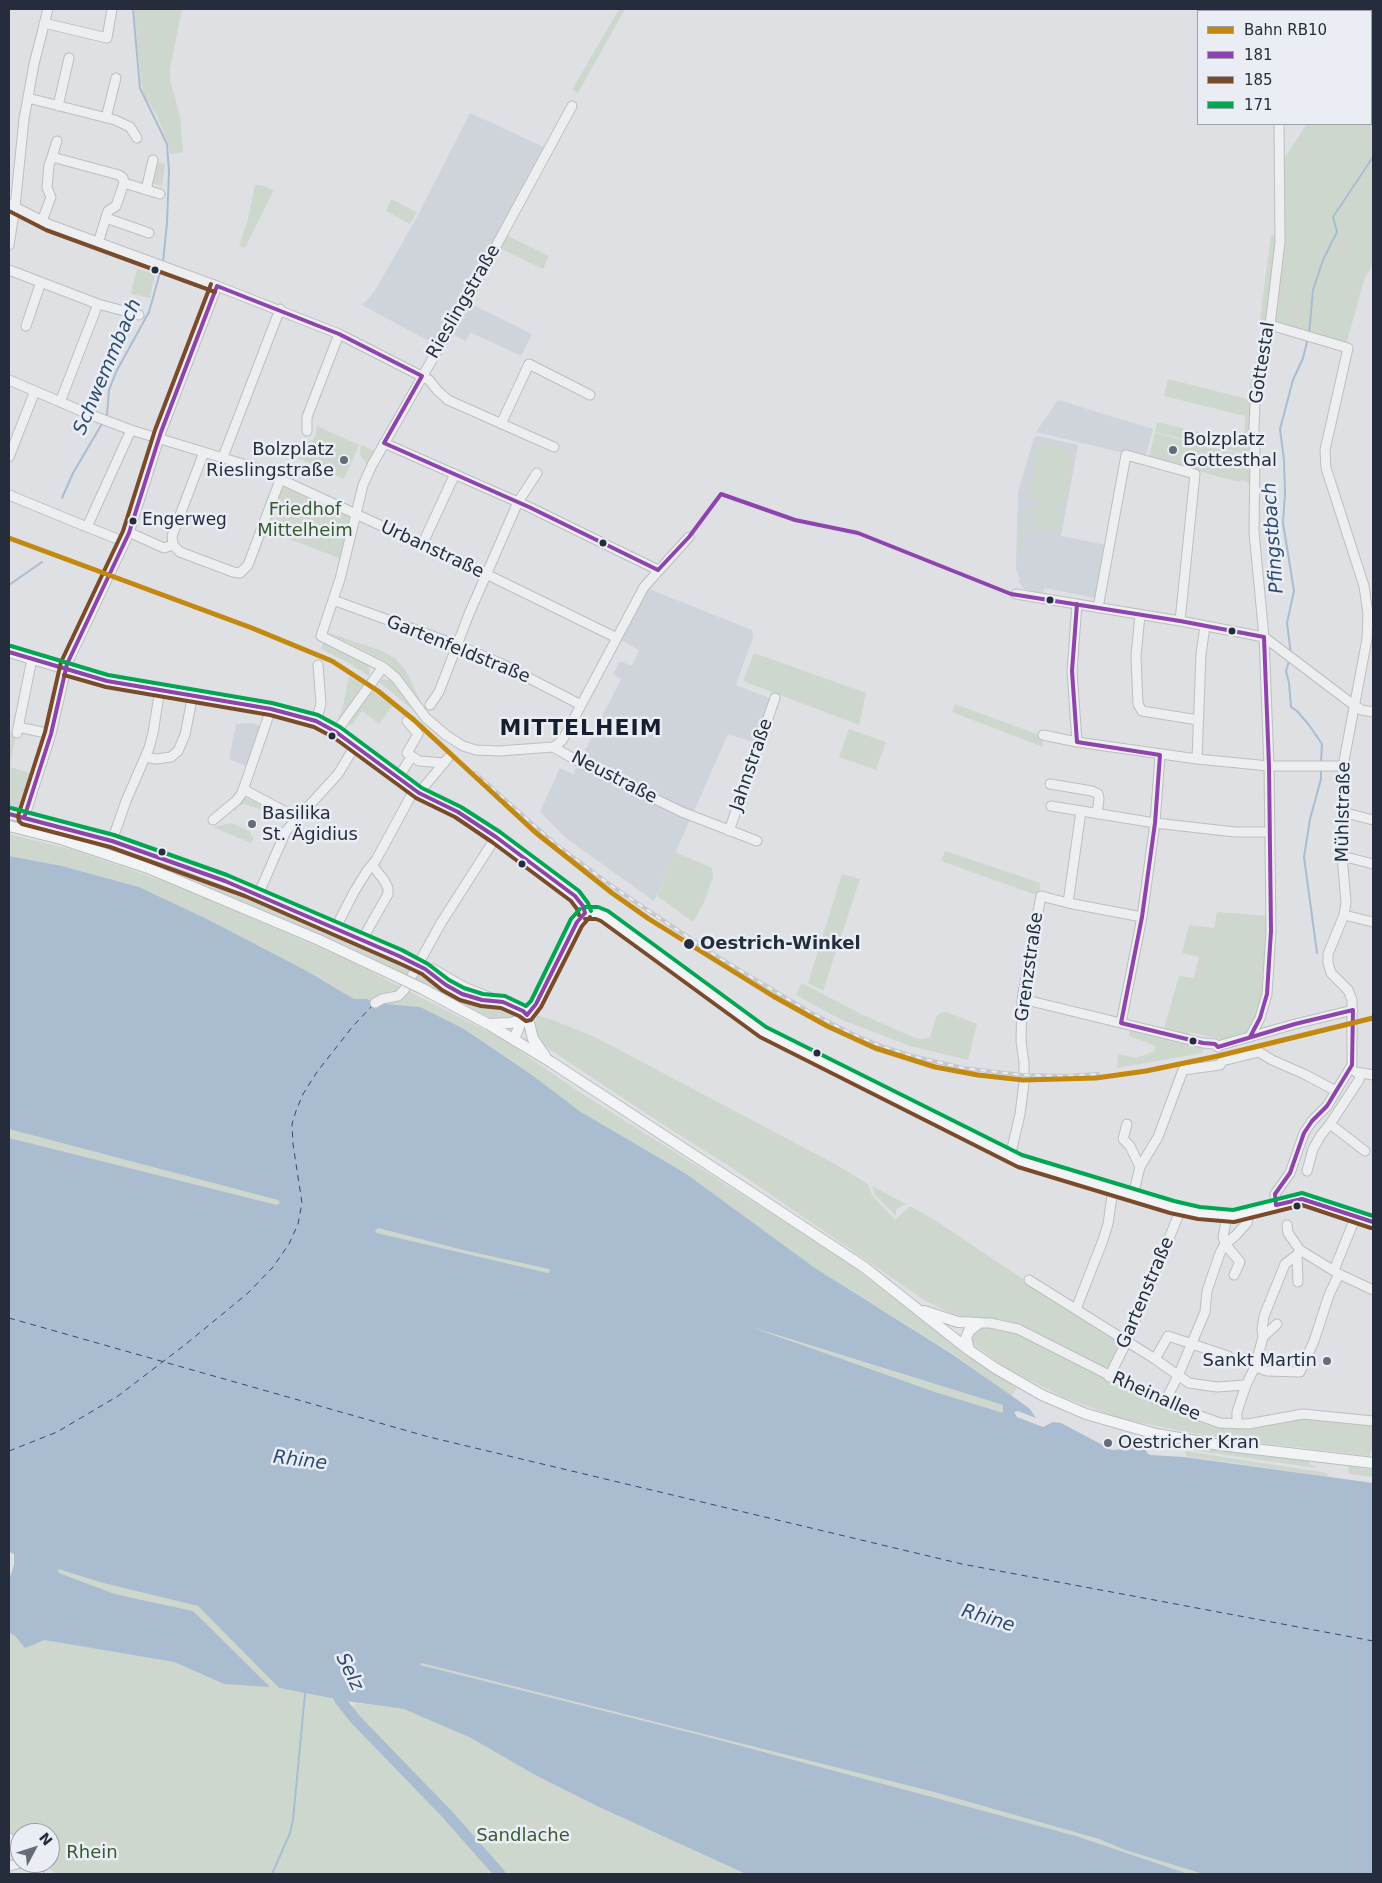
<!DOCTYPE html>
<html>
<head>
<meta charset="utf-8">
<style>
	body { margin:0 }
	#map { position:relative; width:1382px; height:1883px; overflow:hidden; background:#dee0e3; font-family:"DejaVu Sans",sans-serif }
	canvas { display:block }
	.frame { position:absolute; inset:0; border:10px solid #252d3d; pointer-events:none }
	.legend { position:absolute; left:1197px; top:10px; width:175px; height:115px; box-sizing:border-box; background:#eaeef4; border:1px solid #9ba1ab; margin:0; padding:6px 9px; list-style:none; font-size:15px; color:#252d3d }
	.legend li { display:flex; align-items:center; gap:10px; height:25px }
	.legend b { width:25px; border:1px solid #9ba1ab }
	.north { position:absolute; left:10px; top:1823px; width:50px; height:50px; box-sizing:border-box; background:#eaeef4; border:1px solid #9ba1ab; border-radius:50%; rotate:50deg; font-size:14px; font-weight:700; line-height:20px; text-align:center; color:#252d3d }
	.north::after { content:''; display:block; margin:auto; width:18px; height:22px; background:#666c77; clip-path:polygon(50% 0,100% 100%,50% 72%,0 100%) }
</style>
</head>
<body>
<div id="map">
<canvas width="1382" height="1883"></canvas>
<div class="frame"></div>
<ul class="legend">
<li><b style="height:6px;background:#c2880f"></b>Bahn RB10</li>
<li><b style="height:6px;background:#8e44ad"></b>181</li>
<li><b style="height:6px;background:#7a4b2a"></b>185</li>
<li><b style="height:6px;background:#00a651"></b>171</li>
</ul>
<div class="north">N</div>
</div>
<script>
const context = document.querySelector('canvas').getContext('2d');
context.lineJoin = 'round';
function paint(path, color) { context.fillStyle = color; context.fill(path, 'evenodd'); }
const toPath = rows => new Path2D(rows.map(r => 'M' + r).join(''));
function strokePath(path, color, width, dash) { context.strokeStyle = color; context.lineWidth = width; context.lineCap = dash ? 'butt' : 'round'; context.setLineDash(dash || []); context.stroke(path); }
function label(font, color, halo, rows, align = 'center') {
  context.font = font + ' "DejaVu Sans",sans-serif'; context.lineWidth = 5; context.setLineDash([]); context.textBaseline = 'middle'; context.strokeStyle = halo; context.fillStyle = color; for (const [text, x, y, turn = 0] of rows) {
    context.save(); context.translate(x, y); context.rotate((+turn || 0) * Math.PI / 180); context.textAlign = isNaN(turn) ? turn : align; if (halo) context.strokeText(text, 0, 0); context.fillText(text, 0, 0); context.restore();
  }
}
const built = toPath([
	[470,113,546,148,467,302,532,334,521,356,470,332,466,341,450,333,436,345,362,305,374,292,416,219],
	[1058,400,1153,429,1145,458,1036,432],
	[1039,436,1078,445,1061,536,1106,545,1096,598,1044,588,1043,593,1024,589,1018,581,1021,578,1018,576,1018,572,1016,570,1018,492,1034,438],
	[644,587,752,630,753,637,736,685,772,699,756,743,728,734,654,901,566,838,540,812,560,768,573,774,621,679,613,674,620,661,632,666,639,650,617,638],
	[252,723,263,727,248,767,229,759,236,724]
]);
const green = toPath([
	[134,9,182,9,170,69,170,79,180,117,183,152,170,154,168,143,157,116,144,94,141,81],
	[619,9,625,9,578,93,572,90],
	[1373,27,1373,265,1364,280,1346,345,1273,322,1282,161,1307,124,1371,124,1371,30],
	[156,162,165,164,162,186,152,183],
	[255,185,261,185,274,190,245,248,239,246,248,219],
	[391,199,417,212,410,224,386,211],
	[506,235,549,256,543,269,499,248],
	[1271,235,1278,236,1268,318,1264,321,1260,320],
	[137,269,155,274,150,298,131,294],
	[1266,331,1252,456,1155,432,1157,422,1244,443,1245,416,1164,396,1168,379,1247,399,1262,334],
	[317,426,359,445,344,479,298,458,306,442,313,440,315,437],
	[1155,433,1251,457,1252,481,1249,483,1242,480,1239,482,1152,459,1149,456],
	[1039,443,1043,444,1042,448,1054,444,1065,448,1070,452,1073,462,1068,491,1066,498,1060,504,1050,508,1061,510,1058,533,1032,529,1035,506,1044,507,1031,497,1023,549,1018,549],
	[361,445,374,451,367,464,360,455],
	[284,487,348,515,349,520,341,559,266,530,271,517,276,519,282,504,277,502,282,489],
	[326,632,380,650,395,658,406,671,423,706,421,707,398,674,387,662],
	[323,642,364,661,370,668,369,676,347,662,321,649],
	[754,653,866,693,859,725,743,681],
	[349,676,365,686,341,720,338,718,342,711],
	[383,679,390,680,394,683,413,710,379,682],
	[372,691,392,706,379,724,362,711,352,725,348,723],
	[955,704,1042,736,1043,747,952,712],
	[849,729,886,742,876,770,839,757],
	[9,732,16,733,10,767,30,773,22,808,19,811,9,810],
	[245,797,282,814,285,816,282,817,244,804,238,806,235,811,233,807],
	[9,817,115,845,208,879,399,958,452,993,490,1007,508,1008,513,1011,514,1017,511,1020,495,1020,348,946,169,870,78,839,9,820],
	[232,823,251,832,251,836,254,838,251,843,213,827],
	[9,834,74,850,172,884,346,959,504,1040,578,1091,842,1258,968,1356,1017,1388,1011,1396,952,1353,815,1268,685,1173,581,1112,532,1075,464,1029,367,999,354,999,305,970,207,919,139,887,62,866,9,856],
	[945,851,1040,883,1039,896,941,861],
	[675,852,712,868,713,877,704,902,693,922,657,896],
	[842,874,860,879,823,991,808,983],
	[1217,912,1267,916,1263,994,1256,1018,1246,1032,1240,1036,1223,1040,1190,1032,1189,1035,1164,1029,1179,976,1194,978,1199,957,1182,953,1189,925,1214,928],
	[802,983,861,1014,915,1038,923,1039,930,1037,936,1017,940,1013,947,1012,964,1019,977,1024,968,1060,910,1046,840,1019,796,995],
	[536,1015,550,1019,595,1037,835,1164,868,1184,872,1195,895,1220,910,1206,938,1222,1027,1282,1123,1341,1107,1371,1042,1335,1011,1323,1000,1320,971,1320,948,1312,924,1300,732,1168,659,1122,543,1045,535,1030],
	[1130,1029,1175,1042,1202,1046,1203,1053,1117,1068,1118,1054,1136,1058,1155,1051,1155,1046,1130,1036,1129,1033],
	[9,1127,282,1196,281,1206,243,1198,9,1138],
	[872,1186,906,1204,898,1208,896,1211,896,1216,875,1195],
	[378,1228,463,1250,549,1269,550,1271,548,1273,534,1270,377,1233,375,1231],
	[732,1322,1003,1405,1003,1414,935,1392],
	[984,1327,1016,1332,1219,1426,1236,1427,1295,1417,1373,1425,1373,1443,1370,1456,1219,1438,1121,1419,1063,1397,1006,1368,972,1343,971,1340,973,1333,979,1328],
	[1141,1438,1232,1452,1309,1461,1309,1465,1316,1466,1316,1468,1205,1452,1142,1441,1140,1440],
	[1185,1451,1328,1473,1327,1475,1331,1477,1191,1457,1186,1456],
	[1348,1466,1373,1470,1373,1477,1349,1474],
	[58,1569,103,1583,198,1606,279,1688,340,1700,356,1719,356,1716,352,1707,356,1703,404,1709,471,1738,535,1775,599,1807,746,1874,55,1874,44,1863,50,1863,50,1833,20,1833,19,1843,9,1833,9,1634,15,1636,25,1648,36,1644,44,1640,174,1662,224,1684,193,1611,115,1594,59,1573],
	[421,1663,934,1792,1099,1839,1125,1850,1203,1874,1189,1874,1076,1836,921,1794,704,1736,419,1665]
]);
const water = toPath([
	[9,856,62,866,139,887,207,919,305,970,354,999,367,999,375,1003,420,1007,464,1029,532,1075,581,1112,685,1173,815,1268,952,1354,1029,1408,1036,1418,1018,1411,1014,1412,1017,1417,1043,1427,1053,1422,1061,1423,1112,1450,1146,1447,1147,1453,1150,1455,1184,1457,1373,1483,1373,1874,1203,1874,1125,1850,1099,1839,934,1792,481,1678,421,1663,420,1665,704,1736,921,1794,1076,1836,1189,1874,746,1874,599,1807,535,1775,471,1738,404,1709,346,1701,279,1688,198,1606,103,1583,58,1569,59,1573,115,1594,193,1611,270,1687,224,1684,174,1662,44,1640,36,1644,25,1648,15,1636,9,1633,9,1580,14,1565,14,1554,9,1552,9,1138,277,1205,280,1203,278,1200,9,1129],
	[378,1228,463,1250,549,1269,550,1271,548,1273,377,1233,375,1231],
	[751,1327,1003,1405,1003,1413,935,1392]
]);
const stream = toPath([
	[133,9,140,88,167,144,169,172,167,223,163,262],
	[1309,334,1313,290,1323,260,1337,232,1333,217,1373,157],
	[106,418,107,415,109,390,116,372,149,312,161,269],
	[62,498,73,473,103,422],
	[9,585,42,562],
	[1291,654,1287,623,1294,591,1283,523,1285,493,1284,460,1280,429,1293,380,1303,358,1308,338],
	[1289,661,1286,671,1289,683,1291,707,1297,711,1309,725,1322,744,1321,763],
	[1317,953,1304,857,1310,819,1321,779,1321,768],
	[272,1874,290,1833,293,1820,305,1694]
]);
const river = toPath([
	[335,1687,340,1700,356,1720,447,1814,500,1874]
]);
const ferry = toPath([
	[9,1318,429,1437,962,1564,1373,1641],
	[9,1451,57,1432,118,1396,186,1344,248,1293,273,1267,289,1244,298,1224,302,1203,293,1144,292,1124,296,1111,303,1094,317,1072,353,1026,373,1005]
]);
const minor = toPath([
	[1293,11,1294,9],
	[44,23,107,38,112,9],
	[28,98,115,120,130,127,137,138],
	[58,106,69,58],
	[572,106,482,272,372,465,363,485,340,579,321,636,383,667,396,678,426,718,446,735,463,746,476,750,499,751,553,747,583,764,682,812,757,841],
	[106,118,116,78],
	[52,157,57,141],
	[124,183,160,194],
	[146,190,153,160],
	[9,204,48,224,217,286,339,334,429,380,438,391,448,400,554,447],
	[106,218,149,233],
	[42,221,51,197,47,188,49,165,52,157,119,175,123,178,124,183,116,206,108,211,98,243],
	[9,245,15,207,24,119,34,64,48,9],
	[9,270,98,304,139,315],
	[1270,325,1348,348,1325,450,1326,468,1364,586,1368,614,1367,639,1343,766,1342,856,1346,902,1344,915,1328,954,1328,963,1331,973,1348,990,1352,1000,1352,1065,1327,1106,1312,1121,1304,1133,1290,1173,1275,1194,1276,1205],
	[26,326,41,282],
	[9,380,86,413,131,430,256,468,486,574,617,638],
	[60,402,98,304],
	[501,424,529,364,590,395],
	[307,431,307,417,339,334],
	[384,443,529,507,658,570],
	[204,452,172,536,173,545,180,552,233,572,240,573,248,565,280,480],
	[9,457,35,391],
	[223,457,280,309],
	[9,495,87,527,131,430],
	[87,527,115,538],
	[135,535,164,548,173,545],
	[422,545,455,474],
	[1016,594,1180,621,1264,637,1355,706,1362,710,1373,712],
	[333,600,457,645,500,663,581,705],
	[1077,604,1072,671,1077,742],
	[1098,608,1126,455,1195,474,1180,621],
	[1140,615,1136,656,1138,704,1142,711,1198,720],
	[430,705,439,692,469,614,518,502,537,473],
	[316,721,321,704,318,665],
	[407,721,418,734,407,753,419,761,444,763],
	[18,727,51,734],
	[336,732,383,667],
	[17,733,32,659],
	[1043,735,1077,742,1197,759,1269,766,1343,766],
	[553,747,557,745,563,739,644,587,689,537],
	[145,757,156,759,171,757,178,751,185,735,193,694],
	[1197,759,1201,654,1205,626],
	[398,778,412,756],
	[1050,784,1092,791,1098,794,1099,799,1097,814],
	[243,789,297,818],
	[419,793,448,758],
	[1051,806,1155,823,1235,832,1269,832],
	[1342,812,1373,820],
	[9,814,112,841,185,866,247,890,399,956,425,969,446,985,462,994,482,1000,503,1002],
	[24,818,51,734,67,664,129,533,161,432,217,286],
	[213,820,237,800,242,793,271,709],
	[729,831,775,698],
	[112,841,126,801,149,748,153,733,160,689],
	[1342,856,1373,864],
	[258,895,286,831,338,774,355,746],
	[1068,903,1081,811],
	[1344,915,1373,922],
	[335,929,354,892,367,871,376,860,414,790],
	[362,940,388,894,388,888,384,880,372,865],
	[433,969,464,987,519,1009,527,1015],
	[1022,999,1203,1043,1215,1044,1218,1047,1221,1045,1295,1024,1353,1010],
	[375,1003,382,999,398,996,404,990,441,923,496,837],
	[1121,1023,1142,917,1155,823,1160,755],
	[1250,1037,1260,1018,1267,994,1271,931,1269,766,1264,637,1254,532,1255,454,1254,428,1255,403,1270,325,1280,242,1279,124],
	[1356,1072,1373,1075],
	[1127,1124,1123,1139,1130,1146,1140,1167],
	[1330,1124,1365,1151],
	[1010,1157,1020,1114,1024,1083,1024,1063,1021,1041,1022,999,1041,896,1068,903,1142,917],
	[1307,1171,1313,1149,1321,1135,1330,1124,1359,1080,1361,1073],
	[1133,1195,1140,1167,1158,1137,1183,1070,1220,1065,1222,1061,1259,1052,1272,1060,1304,1074,1336,1091],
	[1227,1216,1223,1237,1225,1244,1240,1262,1234,1275],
	[1287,1225,1288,1233,1300,1250,1339,1274,1373,1290],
	[1297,1255,1298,1282],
	[1334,1270,1356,1216],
	[1029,1280,1155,1359,1189,1383,1217,1387,1246,1385],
	[1076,1309,1103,1240,1108,1224,1113,1189],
	[979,1323,990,1323,1018,1329,1164,1403,1220,1423,1248,1424,1303,1414,1373,1421],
	[1263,1337,1277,1324],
	[1155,1359,1168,1336,1228,1356],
	[1255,1367,1267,1371,1300,1372,1314,1341,1329,1295,1339,1274],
	[1109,1377,1127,1341,1181,1209],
	[1164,1403,1178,1376,1205,1312,1207,1291,1220,1253,1225,1244,1235,1236,1247,1223,1249,1212],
	[1237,1424,1237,1412,1246,1385,1255,1367,1263,1337,1262,1330,1264,1316,1285,1264,1297,1255,1300,1250],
	[9,1838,20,1850],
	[30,1863,39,1874],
	[9,1866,21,1863]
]);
const major = toPath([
	[9,652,107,681,271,709,316,721,336,732,419,793,458,812,496,837,575,896,583,906,585,913],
	[9,826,61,839,148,868,319,940,400,978],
	[585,913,597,913,604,916,763,1032,1020,1161,1172,1207,1199,1213,1233,1216,1302,1199,1373,1222],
	[423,989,488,1024,551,1062,758,1197,864,1267,969,1350,995,1368,1042,1395,1086,1414,1156,1434,1220,1445,1373,1463],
	[527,1015,533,1039,545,1056],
	[488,1024,510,1023,524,1019],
	[514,1040,520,1024,536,1004,577,922,585,913],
	[924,1311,958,1322,979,1323],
	[969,1350,966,1338,969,1331,979,1323]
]);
const rail = toPath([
	[475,773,554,843,616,889,721,959,808,1011,846,1031,878,1045,912,1056,963,1068,1022,1075,1065,1076,1098,1074]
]);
const majorBridge = toPath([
	[400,978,423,989]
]);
const bus1 = toPath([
	[217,286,339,334,422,376],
	[384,443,529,507,658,570],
	[384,443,422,376],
	[658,570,689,537,721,494,795,520,858,533,1011,594,1180,621,1264,637,1269,766,1271,931,1267,994,1260,1018,1250,1037],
	[1077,604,1072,671,1077,742,1160,755,1155,823,1142,917,1121,1023,1203,1043,1215,1044,1218,1047,1295,1024,1353,1010],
	[9,652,107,681,271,709,316,721,336,732,419,793,458,812,496,837,575,896,583,906,585,913],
	[9,814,112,841,225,881,399,956,425,969,446,985,462,994,482,1000,503,1002,523,1011,527,1015],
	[24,818,51,734,67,664,129,533,161,432,217,286],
	[527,1015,536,1004,577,922,585,913],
	[1276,1205,1275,1194,1290,1173,1304,1133,1312,1121,1327,1106,1352,1065,1353,1010],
	[1276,1205,1302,1199,1373,1222]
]);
const bus2 = toPath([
	[9,211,46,230,215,292],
	[211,284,155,430,123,531,61,662,45,732,18,816,19,821,22,824,110,847,245,896,403,965,422,974,442,990,460,1000,481,1006,501,1008,519,1016,526,1021,531,1020,541,1007,582,926,590,917],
	[64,675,106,687,270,715,314,727,333,737,416,798,455,817,492,842,571,901,577,909,579,915],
	[585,919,596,919,601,921,760,1037,1018,1167,1170,1213,1198,1219,1234,1222,1302,1205,1371,1228]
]);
const bus3 = toPath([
	[11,646,108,675,272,703,318,715,340,727,422,788,461,807,500,832,579,891,588,903,591,911],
	[11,808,114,835,227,875,402,950,428,964,449,980,464,988,483,994,505,996,526,1006,531,1001,571,919,580,909],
	[585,907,598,907,608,911,766,1027,1022,1155,1174,1201,1200,1207,1233,1210,1302,1193,1373,1216]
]);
const rail1 = toPath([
	[9,538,252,628,332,661,378,691,414,720,535,832,612,893,649,919,773,996,827,1026,875,1048,935,1067,978,1075,1023,1080,1096,1078,1146,1071,1218,1056,1373,1018]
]);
const markers = [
	[155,270,4.5,"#252d3d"],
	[1173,450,5,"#666c77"],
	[344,460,5,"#666c77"],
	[133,521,4.5,"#252d3d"],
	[603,543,4.5,"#252d3d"],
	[1050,600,4.5,"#252d3d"],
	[1232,631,4.5,"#252d3d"],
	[332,736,4.5,"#252d3d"],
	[252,824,5,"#666c77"],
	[162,852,4.5,"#252d3d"],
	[522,864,4.5,"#252d3d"],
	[689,944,6,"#252d3d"],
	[1193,1041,4.5,"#252d3d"],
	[817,1053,4.5,"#252d3d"],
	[1297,1206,4.5,"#252d3d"],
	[1327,1361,5,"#666c77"],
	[1108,1443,5,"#666c77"]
];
const busNames = [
	["Engerweg",142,521]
];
const streetNames = [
	["Rieslingstraße",464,302,-60],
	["Gottestal",1263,363,-81],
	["Urbanstraße",432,550,25],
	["Gartenfeldstraße",458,650,22],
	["Jahnstraße",752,765,-71],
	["Neustraße",614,778,27],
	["Mühlstraße",1344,812,-89],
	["Grenzstraße",1030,967,-82],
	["Gartenstraße",1146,1293,-67],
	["Rheinallee",1156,1397,24]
];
const poiNames = [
	["Bolzplatz",1183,440],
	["Gottesthal",1183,461],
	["Bolzplatz",334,450,"right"],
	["Rieslingstraße",334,471,"right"],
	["Basilika",262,814],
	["St. Ägidius",262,835],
	["Sankt Martin",1317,1361,"right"],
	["Oestricher Kran",1118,1443]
];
const parkNames = [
	["Friedhof",305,510],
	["Mittelheim",305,531],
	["Sandlache",523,1836],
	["Rhein",92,1853]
];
const stopNames = [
	["Oestrich-Winkel",700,944]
];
const waterNames = [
	["Schwemmbach",108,367,-67],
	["Pfingstbach",1274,538,-94],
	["Rhine",300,1461,7],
	["Rhine",988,1619,17],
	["Selz",349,1672,64]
];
const districtNames = [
	["MITTELHEIM",581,729]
];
paint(built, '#cfd3da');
paint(green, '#ced7ce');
paint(water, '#aabcd0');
strokePath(stream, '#aabcd0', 2);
strokePath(river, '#aabcd0', 11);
strokePath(ferry, '#2d4b72', 1, [6, 5]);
strokePath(minor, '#bcbec1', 11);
strokePath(major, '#babdc1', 12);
strokePath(minor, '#edeef0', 9);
strokePath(major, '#f2f3f4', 10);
strokePath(rail, '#c6c8cb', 4);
strokePath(rail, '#eaeef4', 2, [5.5]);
strokePath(majorBridge, '#babdc1', 12, []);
strokePath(majorBridge, '#f2f3f4', 10);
strokePath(bus1, '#8e44ad', 4);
strokePath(bus2, '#7a4b2a', 4);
strokePath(bus3, '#00a651', 4);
strokePath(rail1, '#c2880f', 5);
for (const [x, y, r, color] of markers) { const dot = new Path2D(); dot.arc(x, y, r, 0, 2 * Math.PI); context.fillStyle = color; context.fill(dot); strokePath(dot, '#eaeef4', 2); }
label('17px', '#252d3d', '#eaeef4', busNames, 'left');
label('18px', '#252d3d', '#eaeef4', streetNames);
label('18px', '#252d3d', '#eaeef4', poiNames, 'left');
label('18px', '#395931', '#eaeef4', parkNames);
label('bold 18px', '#252d3d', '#eaeef4', stopNames, 'left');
label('italic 19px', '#2d4b72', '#eaeef4', waterNames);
context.letterSpacing = '1px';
label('bold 22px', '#171e2d', '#eaeef4', districtNames);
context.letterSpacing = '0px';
</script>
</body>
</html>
